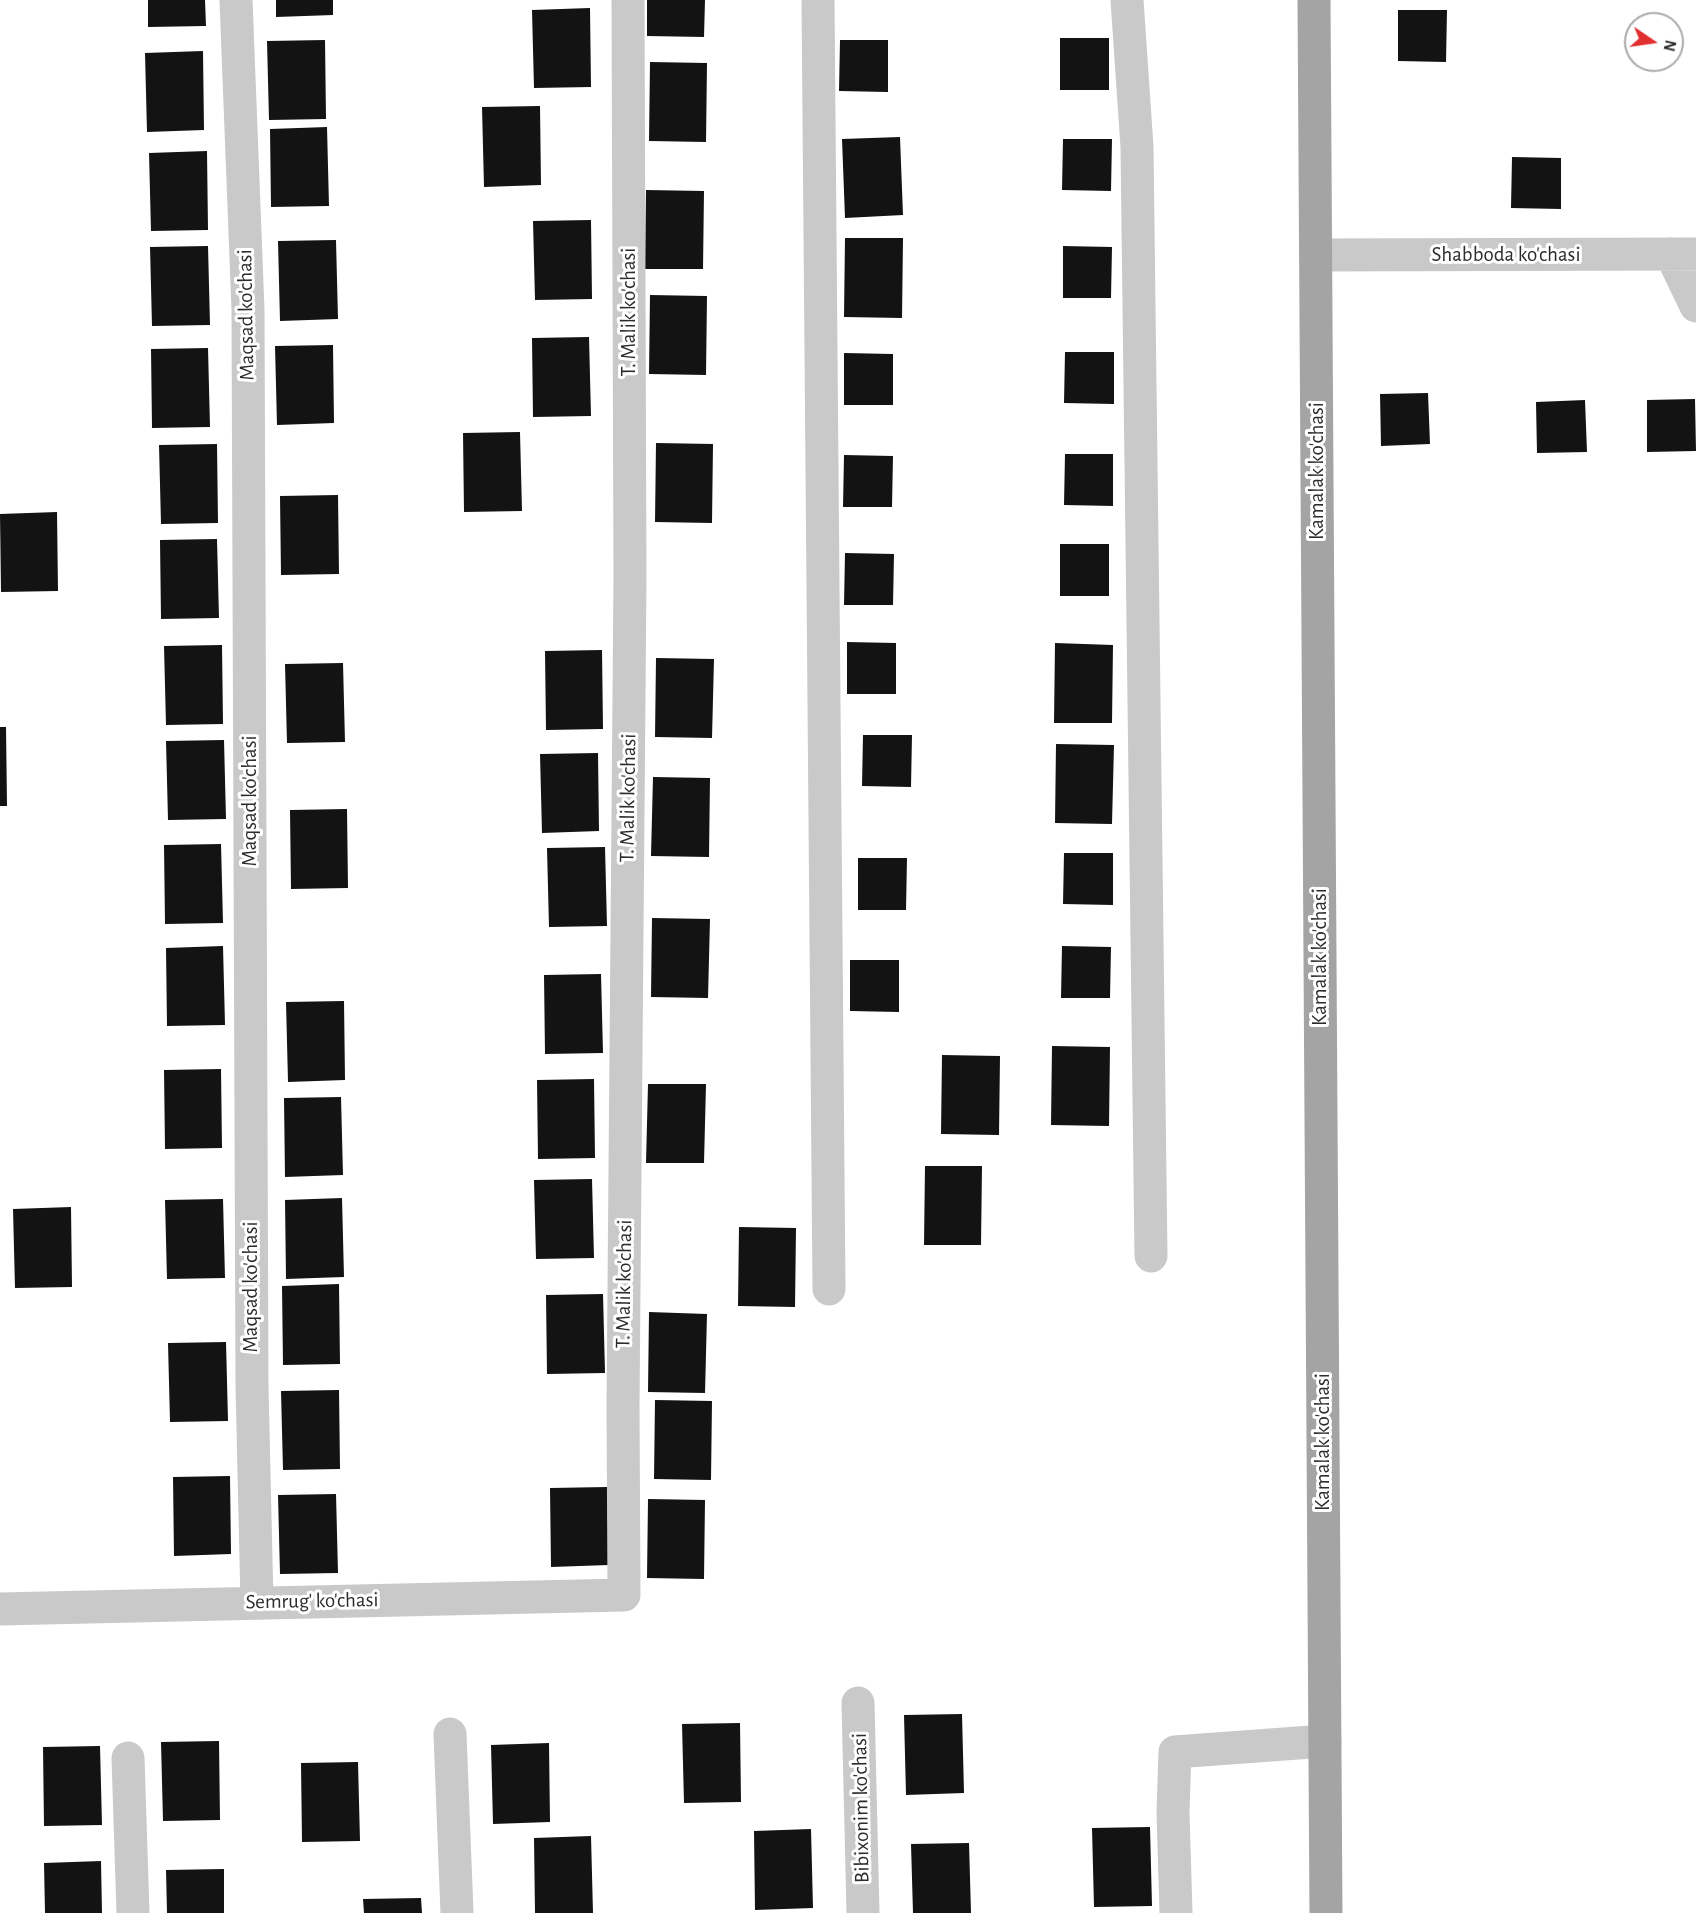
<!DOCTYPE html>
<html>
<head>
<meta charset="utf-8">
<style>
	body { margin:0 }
	#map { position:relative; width:1696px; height:1913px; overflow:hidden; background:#fff; font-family:"Alegreya Sans",sans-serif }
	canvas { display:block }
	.north { position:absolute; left:1624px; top:12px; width:60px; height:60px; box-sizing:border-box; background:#fff; border:2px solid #ababab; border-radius:50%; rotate:103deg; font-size:16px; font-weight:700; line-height:24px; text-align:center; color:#2c2c2c }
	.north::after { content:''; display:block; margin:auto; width:21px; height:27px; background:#e22f30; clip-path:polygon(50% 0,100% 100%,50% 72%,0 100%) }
</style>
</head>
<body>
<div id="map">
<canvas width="1696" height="1913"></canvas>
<div class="north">N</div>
</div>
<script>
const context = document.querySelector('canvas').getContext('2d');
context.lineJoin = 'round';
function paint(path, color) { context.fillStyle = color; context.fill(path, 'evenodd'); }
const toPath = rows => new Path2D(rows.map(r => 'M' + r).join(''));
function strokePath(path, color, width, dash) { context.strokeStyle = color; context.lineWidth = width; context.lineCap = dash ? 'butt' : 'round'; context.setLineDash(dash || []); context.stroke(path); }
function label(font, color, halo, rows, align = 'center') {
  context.font = font + ' "Alegreya Sans",sans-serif'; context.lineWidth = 6; context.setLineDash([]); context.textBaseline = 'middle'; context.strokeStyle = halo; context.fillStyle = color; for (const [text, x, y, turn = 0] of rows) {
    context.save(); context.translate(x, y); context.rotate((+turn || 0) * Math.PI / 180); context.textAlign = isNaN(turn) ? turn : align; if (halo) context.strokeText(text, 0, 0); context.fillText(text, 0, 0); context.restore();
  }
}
const building = toPath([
	[148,0,205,0,206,26,148,27],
	[276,0,333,0,333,15,276,17],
	[647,0,705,0,704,37,647,36],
	[590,8,591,87,534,88,532,10],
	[1398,10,1447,10,1446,62,1398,61],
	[1060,38,1109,38,1109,90,1060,90],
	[325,40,326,119,269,120,267,41],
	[840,40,888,40,888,92,839,91],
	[203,51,204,130,147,132,145,53],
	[650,62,707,63,706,142,649,141],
	[540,106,541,185,484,187,482,107],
	[327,127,329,206,271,207,270,129],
	[900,137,903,215,845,218,842,139],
	[1063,139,1112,139,1111,191,1062,190],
	[207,151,208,230,151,231,149,153],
	[1512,157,1561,158,1561,209,1511,208],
	[646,190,704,191,703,269,645,269],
	[591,220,592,299,535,300,533,221],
	[845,238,903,238,902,318,844,317],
	[336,240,338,319,280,321,278,241],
	[208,246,210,325,152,326,150,247],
	[1063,246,1112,247,1111,298,1063,298],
	[650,295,707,296,706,375,649,374],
	[589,337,591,416,533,417,532,338],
	[333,345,334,423,277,425,275,346],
	[208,348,210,427,152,428,151,349],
	[1065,352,1114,352,1114,404,1064,403],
	[844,353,893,354,893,405,844,405],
	[1428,393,1430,444,1381,446,1380,394],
	[1695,399,1696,451,1647,452,1647,400],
	[1585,400,1587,452,1537,453,1536,402],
	[520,432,522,511,464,512,463,433],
	[656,443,713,444,712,523,655,522],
	[217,444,218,523,161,524,159,445],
	[1065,454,1113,454,1113,506,1064,505],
	[844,455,893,456,892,507,843,507],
	[338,495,339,574,281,575,280,496],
	[57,512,58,591,1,592,0,514],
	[217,539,219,618,161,619,160,540],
	[1060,544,1109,544,1109,596,1060,596],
	[845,553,894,554,893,605,844,605],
	[847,642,896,643,896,694,847,694],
	[1055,643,1113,645,1112,723,1054,723],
	[222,645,223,724,166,725,164,646],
	[602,650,603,729,546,730,545,651],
	[656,658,714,659,712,738,655,737],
	[343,663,345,742,287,743,285,664],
	[0,727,6,727,7,806,0,806],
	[863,735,912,735,911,787,862,786],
	[224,740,226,819,168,820,166,741],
	[1056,744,1114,745,1112,824,1055,823],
	[598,753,599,831,542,833,540,754],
	[653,777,710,778,709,857,651,856],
	[347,809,348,888,291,889,290,810],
	[221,844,223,923,165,924,164,845],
	[605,847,607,926,549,927,547,848],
	[1064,853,1113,853,1113,905,1063,904],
	[858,858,907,858,906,910,858,910],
	[652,918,710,919,708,998,651,997],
	[223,946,225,1025,167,1026,166,948],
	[1062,946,1111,947,1110,998,1061,998],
	[850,960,899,960,899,1012,850,1011],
	[601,974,603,1053,545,1054,544,975],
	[344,1001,345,1080,288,1082,286,1002],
	[1052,1046,1110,1047,1109,1126,1051,1125],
	[942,1055,1000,1056,999,1135,941,1134],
	[221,1069,222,1148,165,1149,164,1070],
	[594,1079,595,1158,538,1159,537,1080],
	[648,1084,706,1084,704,1163,646,1163],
	[341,1097,343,1175,285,1177,284,1098],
	[925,1166,982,1166,981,1245,924,1245],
	[592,1179,594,1258,536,1259,534,1180],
	[342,1198,344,1277,286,1279,285,1200],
	[223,1199,225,1278,167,1279,165,1200],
	[71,1207,72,1287,15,1288,13,1209],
	[739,1227,796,1228,795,1307,738,1306],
	[339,1284,340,1364,283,1365,282,1286],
	[603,1294,605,1373,547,1374,546,1295],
	[649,1312,707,1314,705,1393,648,1392],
	[226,1342,228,1421,170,1422,168,1343],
	[339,1390,340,1469,283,1470,281,1391],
	[655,1400,712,1401,711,1480,654,1479],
	[230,1476,231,1554,174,1556,173,1477],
	[607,1487,609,1565,551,1567,550,1488],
	[336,1494,338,1573,280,1574,278,1495],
	[648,1499,705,1500,704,1579,647,1578],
	[962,1714,964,1793,906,1795,904,1715],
	[740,1723,741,1802,684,1803,682,1724],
	[219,1741,220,1820,163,1821,161,1742],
	[549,1743,550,1822,493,1824,491,1745],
	[100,1746,102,1825,44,1826,43,1747],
	[358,1762,360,1841,302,1842,301,1763],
	[1150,1827,1152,1906,1094,1907,1092,1828],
	[811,1829,813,1908,755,1910,754,1831],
	[591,1836,593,1913,535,1913,534,1838],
	[969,1843,971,1913,913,1913,911,1844],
	[101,1861,102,1913,45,1913,44,1863],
	[224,1869,224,1913,167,1913,166,1870],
	[421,1898,422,1913,364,1913,363,1899]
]);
const minor = toPath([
	[236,0,248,310,252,1386,257,1602],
	[818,0,829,1289],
	[1127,0,1137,147,1151,1256],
	[1671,254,1696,306],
	[1316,255,1696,254],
	[0,1609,624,1595,623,1406,630,576,628,0],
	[858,1703,863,1913],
	[450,1734,457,1913],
	[128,1758,133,1913],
	[1176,1913,1173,1812,1175,1752,1325,1741]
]);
const major = toPath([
	[1314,0,1326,1913]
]);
const streetNames = [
	["Shabboda ko'chasi",1506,255],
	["T. Malik ko'chasi",629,312,-90],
	["Maqsad ko'chasi",246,315,-91],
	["Kamalak ko'chasi",1317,471,-90],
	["T. Malik ko'chasi",628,798,-89],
	["Maqsad ko'chasi",250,801,-90],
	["Kamalak ko'chasi",1320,957,-90],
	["T. Malik ko'chasi",624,1284,-89],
	["Maqsad ko'chasi",251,1287,-90],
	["Kamalak ko'chasi",1323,1442,-90],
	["Semrug' ko'chasi",312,1601,-1],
	["Bibixonim ko'chasi",861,1808,-91]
];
paint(building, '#131313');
strokePath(minor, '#c9c9c9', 33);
strokePath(major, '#a4a4a4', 33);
label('21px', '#2c2c2c', '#fff', streetNames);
</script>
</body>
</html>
